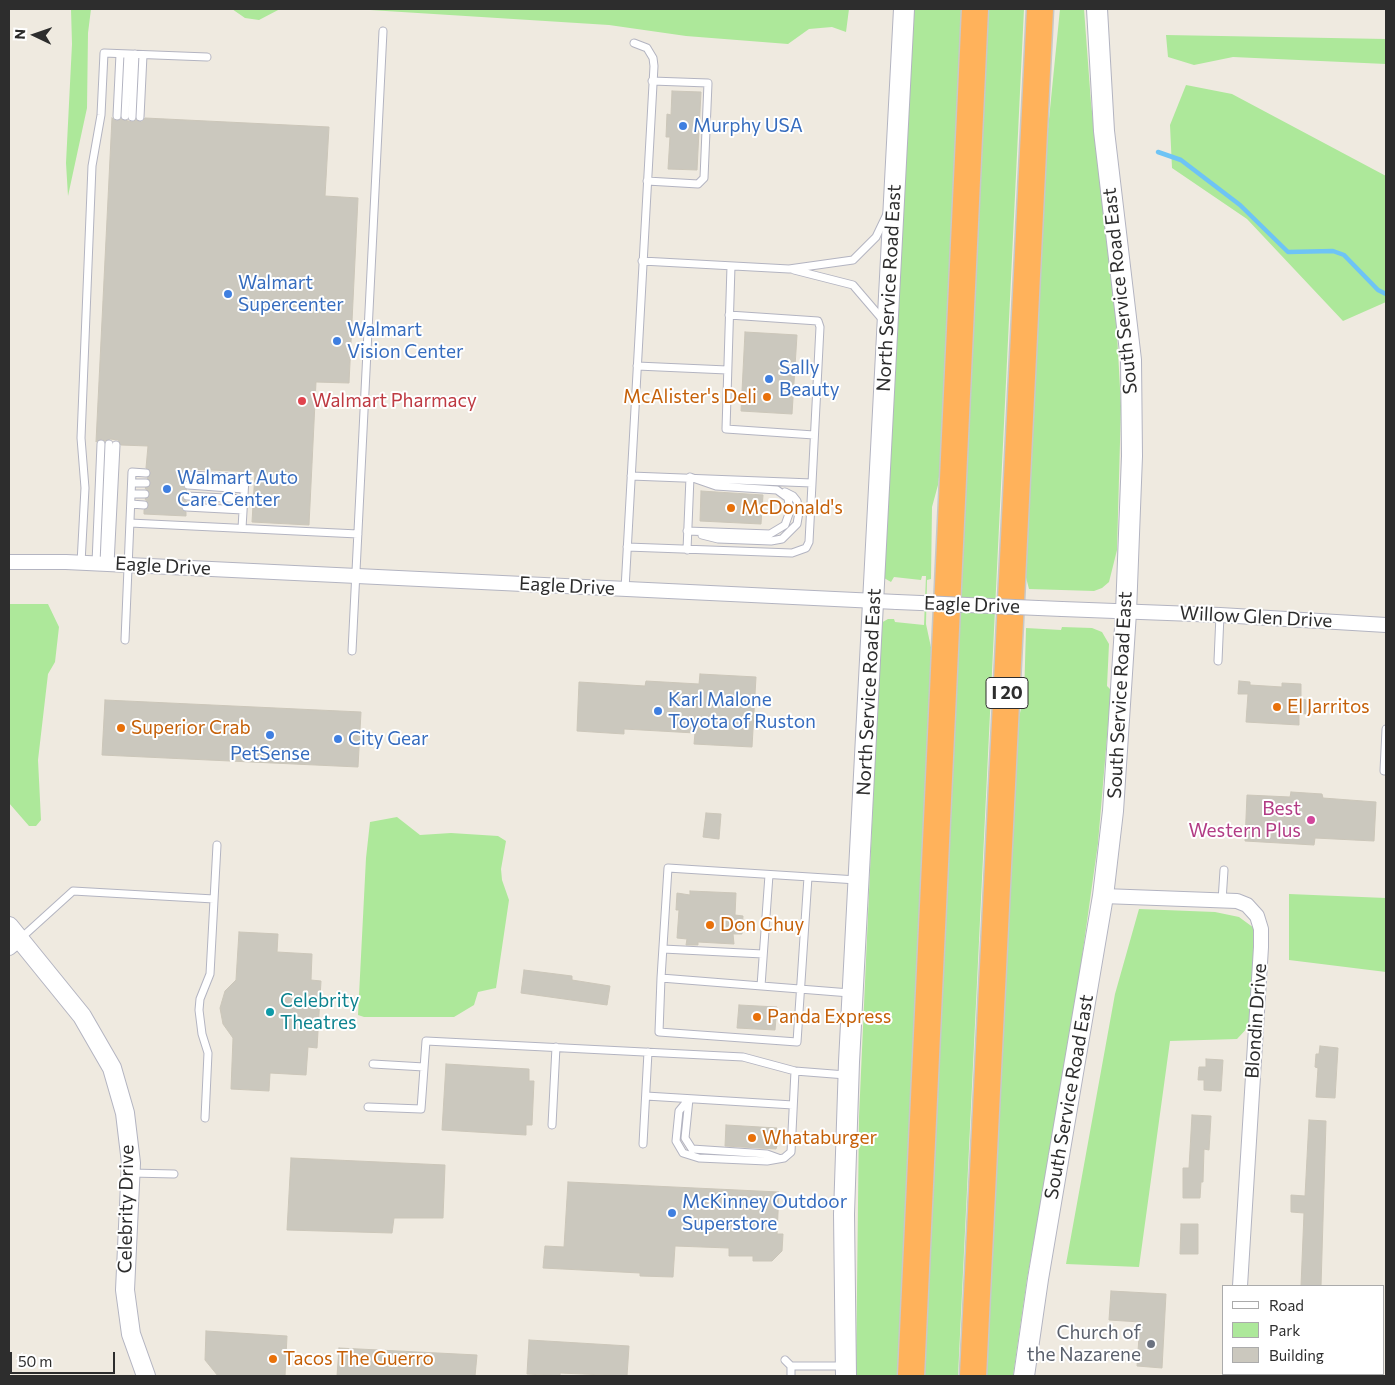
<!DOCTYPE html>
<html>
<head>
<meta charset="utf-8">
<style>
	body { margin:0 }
	#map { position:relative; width:1395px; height:1385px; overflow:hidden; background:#efeae0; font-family:Commissioner,sans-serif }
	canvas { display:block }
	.frame { position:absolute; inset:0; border:10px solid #2d2d2d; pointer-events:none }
	.legend { position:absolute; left:1222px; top:1285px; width:162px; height:90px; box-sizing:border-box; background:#fff; border:1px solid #ababab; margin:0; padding:6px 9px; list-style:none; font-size:15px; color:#2d2d2d }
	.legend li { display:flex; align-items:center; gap:10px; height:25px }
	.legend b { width:25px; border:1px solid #ababab }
	.north { position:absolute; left:10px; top:10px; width:50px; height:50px; -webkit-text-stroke:4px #fff; paint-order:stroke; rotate:273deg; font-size:14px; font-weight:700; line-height:20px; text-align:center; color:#2d2d2d }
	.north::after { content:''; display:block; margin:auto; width:18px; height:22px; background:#2d2d2d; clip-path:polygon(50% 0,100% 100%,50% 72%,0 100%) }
	.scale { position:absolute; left:10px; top:1352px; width:105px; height:22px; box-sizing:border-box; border:2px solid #2d2d2d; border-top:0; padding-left:6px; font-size:15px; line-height:18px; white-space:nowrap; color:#2d2d2d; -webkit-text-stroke:4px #fff; paint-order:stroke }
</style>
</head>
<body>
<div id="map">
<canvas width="1395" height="1385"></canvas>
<div class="frame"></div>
<ul class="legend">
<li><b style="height:6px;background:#fff"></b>Road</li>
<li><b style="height:14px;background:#ade89a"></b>Park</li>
<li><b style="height:14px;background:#cbc8be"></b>Building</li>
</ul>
<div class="north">N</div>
<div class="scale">50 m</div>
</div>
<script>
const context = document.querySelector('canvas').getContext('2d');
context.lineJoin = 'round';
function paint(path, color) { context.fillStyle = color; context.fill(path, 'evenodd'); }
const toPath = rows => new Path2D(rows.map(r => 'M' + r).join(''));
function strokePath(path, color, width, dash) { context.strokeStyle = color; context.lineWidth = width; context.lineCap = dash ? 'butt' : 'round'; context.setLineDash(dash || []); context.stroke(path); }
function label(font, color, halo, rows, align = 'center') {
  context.font = font + ' Commissioner,sans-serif'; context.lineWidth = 4; context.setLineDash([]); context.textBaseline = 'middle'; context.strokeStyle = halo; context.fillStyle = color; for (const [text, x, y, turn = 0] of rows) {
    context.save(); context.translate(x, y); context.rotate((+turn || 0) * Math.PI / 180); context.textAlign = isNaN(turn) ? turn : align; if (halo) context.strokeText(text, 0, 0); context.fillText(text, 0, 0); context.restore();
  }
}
const green = toPath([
	[71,9,91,9,88,33,87,108,68,196,66,163,72,44],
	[232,9,280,9,259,20,245,18],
	[354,9,849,9,846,32,832,27,809,29,788,44,686,36,609,25],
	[912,9,962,9,941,461,938,485,932,507,931,579,927,580,926,624,932,652,931,691,898,1376,856,1376,859,1117,881,623,888,619,894,619,895,622,924,625,926,576,922,576,921,580,894,577,891,582,884,578],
	[988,9,1024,9,958,1376,922,1376],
	[1060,9,1084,9,1091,103,1116,316,1121,406,1117,550,1109,582,1102,588,1094,591,1029,589,1023,566,1042,189],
	[1166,35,1386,39,1386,64,1233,57,1194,65,1168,57],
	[1186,85,1232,94,1386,176,1386,302,1343,321,1247,219,1172,168,1170,125],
	[9,604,48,604,59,627,55,662,48,674,38,760,41,820,36,826,29,826,9,803],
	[1062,627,1092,628,1102,632,1109,644,1107,686,1111,690,1098,843,1073,1021,1027,1279,1013,1376,982,1376,1017,724,1024,698,1026,628,1061,630],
	[397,817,420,835,451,833,498,836,506,841,501,869,502,880,509,900,496,988,478,992,474,1005,454,1017,364,1017,358,1015,366,858,370,822],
	[1289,894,1386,898,1386,972,1289,960],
	[1139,909,1215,912,1239,917,1254,928,1251,1024,1237,1039,1170,1041,1139,1267,1066,1264,1115,994]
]);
const stream = toPath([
	[1158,152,1181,160,1240,205,1288,252,1333,251,1344,255,1378,290,1386,294]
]);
const building = toPath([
	[672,91,701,92,697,170,668,169,670,137,666,137,667,114,671,115,672,91],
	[112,118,116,121,121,119,132,122,136,120,142,122,145,118,329,127,325,196,358,198,349,383,316,382,309,525,252,522,255,472,188,469,183,474,187,480,183,487,187,490,182,496,187,502,181,506,182,510,186,512,186,516,144,514,144,510,149,505,145,499,150,494,145,488,151,483,147,478,151,471,146,468,148,446,121,445,118,440,110,439,105,441,101,439,96,442,112,118],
	[745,332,797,335,792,414,741,411,745,332],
	[701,491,763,495,761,524,700,521,701,491],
	[700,674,756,677,752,747,694,744,695,733,624,729,624,734,577,731,579,682,645,686,646,681,699,684,700,674],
	[1239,681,1250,682,1250,685,1282,687,1282,683,1301,684,1301,699,1306,700,1306,714,1299,713,1299,725,1246,722,1248,694,1238,694,1239,681],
	[105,700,361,712,358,767,102,755,105,700],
	[1291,792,1322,794,1323,798,1376,802,1374,841,1315,838,1314,845,1245,841,1247,795,1290,797,1291,792],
	[706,813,721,814,719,839,703,837,706,813],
	[690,891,736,893,735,915,743,916,742,934,733,934,734,944,698,942,698,945,686,945,687,939,677,938,679,910,676,910,677,893,690,895,690,891],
	[239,932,278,934,277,952,312,954,311,980,321,981,317,1048,308,1047,306,1075,270,1073,269,1091,231,1089,233,1038,223,1024,220,1008,225,991,236,980,239,932],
	[524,970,572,976,572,980,610,986,607,1005,521,993,524,970],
	[739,1005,777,1007,775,1030,737,1028,739,1005],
	[1320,1046,1338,1048,1335,1098,1316,1097,1318,1068,1315,1067,1316,1054,1319,1054,1320,1046],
	[1206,1059,1223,1060,1221,1091,1204,1090,1204,1080,1198,1080,1199,1067,1206,1067,1206,1059],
	[446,1064,529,1069,529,1081,534,1081,532,1125,526,1125,526,1135,442,1130,446,1064],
	[1192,1115,1211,1116,1209,1150,1204,1149,1203,1182,1201,1182,1200,1198,1183,1198,1183,1168,1189,1168,1192,1115],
	[1309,1120,1326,1121,1321,1286,1301,1286,1304,1213,1291,1212,1291,1195,1305,1196,1309,1120],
	[726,1125,777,1128,777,1146,776,1149,725,1146,726,1125],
	[291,1158,445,1165,443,1218,394,1218,392,1233,287,1230,291,1158],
	[568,1182,779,1192,777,1234,783,1234,782,1251,772,1261,753,1261,753,1256,729,1256,729,1248,675,1246,673,1277,640,1276,640,1273,543,1268,545,1246,564,1247,568,1182],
	[1181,1224,1198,1224,1198,1254,1180,1254,1181,1224],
	[1111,1291,1166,1294,1162,1368,1137,1366,1140,1322,1109,1320,1111,1291],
	[206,1331,287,1336,285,1376,218,1376,205,1360,206,1331],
	[529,1340,629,1346,627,1376,560,1373,560,1376,527,1374,529,1340],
	[339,1348,477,1355,475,1376,337,1376,339,1348]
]);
const service = toPath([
	[117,116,120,54],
	[125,116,128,54],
	[132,117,135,54],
	[140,117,143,55],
	[647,181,698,184,704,178,708,83,652,81],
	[642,261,789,269,853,260,876,237,887,214],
	[731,266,726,429,814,435],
	[794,270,853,285,883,320],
	[637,366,727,370],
	[188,475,245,478,242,528],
	[631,476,812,483],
	[132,483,146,483],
	[188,485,244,489],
	[131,494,145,494],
	[187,496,244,499],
	[131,504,144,505],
	[186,507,243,510],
	[130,523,358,534],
	[687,531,770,534,785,525,790,511,788,498,777,490,716,486,690,477],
	[702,535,718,539,771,541,782,539,797,524,799,512,797,501,793,496,785,492],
	[627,547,792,553,806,548,809,542,820,327,818,321,729,315],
	[687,550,690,477],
	[81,563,85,488,81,438,92,166,101,115,104,53,207,57],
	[96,563,101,444],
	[104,564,109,444],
	[110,564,116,445],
	[625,589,654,66,653,58,647,48,634,43],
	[125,640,132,472,146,473],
	[352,651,383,31],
	[1218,661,1220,615],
	[1384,771,1386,729],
	[1222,901,1224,870],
	[20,939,73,891,214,899],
	[663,949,763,954],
	[661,978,659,1032,797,1042,808,877],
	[761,986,769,875],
	[850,993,661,978,668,868,857,880],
	[373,1064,424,1067],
	[646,1096,793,1105],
	[689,1099,679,1111,676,1141,683,1153,699,1158,767,1161,784,1158,791,1152,795,1071],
	[689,1099,685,1138,692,1149,767,1154,778,1158],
	[368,1107,421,1109,426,1041,743,1057,795,1071,846,1075],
	[205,1118,208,1053,202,1034,199,1010,200,999,210,974,217,845],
	[552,1125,556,1047],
	[643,1144,648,1052],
	[131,1173,174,1174],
	[785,1360,791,1366,845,1366],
	[791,1376,791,1366]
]);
const minor = toPath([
	[9,562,66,562,897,602],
	[1062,609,1220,615,1386,625],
	[1103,896,1237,901,1247,905,1257,916,1261,929,1261,947,1240,1286],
	[9,948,20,939],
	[1234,1376,1234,1374]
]);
const tertiary = toPath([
	[9,926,82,1016,112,1068,125,1113,131,1163,125,1290,131,1334,146,1376]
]);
const secondary = toPath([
	[846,1376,844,1214,849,1062,904,9],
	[1024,1376,1038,1279,1103,896,1113,811,1126,612,1132,456,1131,360,1104,131,1097,9]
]);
const motorway = toPath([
	[911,1376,975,9],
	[973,1376,1040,9]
]);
const minorBridge = toPath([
	[897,602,1062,609]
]);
const markers = [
	[683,126,5,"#3f7fe0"],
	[228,294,5,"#3f7fe0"],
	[337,341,5,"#3f7fe0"],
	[769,379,5,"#3f7fe0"],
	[767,397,5,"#e8710a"],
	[302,401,5,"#e0444e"],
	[167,489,5,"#3f7fe0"],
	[731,508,5,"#e8710a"],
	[1277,707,5,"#e8710a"],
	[658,711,5,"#3f7fe0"],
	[121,728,5,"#e8710a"],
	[270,735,5,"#3f7fe0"],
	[338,739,5,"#3f7fe0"],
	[1311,820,5,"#d1479c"],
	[710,925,5,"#e8710a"],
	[270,1012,5,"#0f9aa8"],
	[757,1017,5,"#e8710a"],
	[752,1138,5,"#e8710a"],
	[672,1213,5,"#3f7fe0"],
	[1151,1344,5,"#6b7280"],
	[273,1359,5,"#e8710a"]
];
const shields = [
	[1007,693,42]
];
const shieldNames = [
	["I 20",1007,693]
];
const shopNames = [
	["Murphy USA",693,126],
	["Walmart",238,283],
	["Supercenter",238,305],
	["Walmart",347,330],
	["Vision Center",347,352],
	["Sally",779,368],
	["Beauty",779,390],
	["Walmart Auto",177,478],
	["Care Center",177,500],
	["Karl Malone",668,700],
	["Toyota of Ruston",668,722],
	["City Gear",348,739],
	["PetSense",270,754,"center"],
	["McKinney Outdoor",682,1202],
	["Superstore",682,1224]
];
const streetNames = [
	["North Service Road East",889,288,-87],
	["South Service Road East",1120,291,-96],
	["Eagle Drive",163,566,3],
	["Eagle Drive",567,586,3],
	["Eagle Drive",972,605,2],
	["Willow Glen Drive",1256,617,3],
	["North Service Road East",869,692,-87],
	["South Service Road East",1120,695,-87],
	["Blondin Drive",1256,1021,-86],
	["South Service Road East",1069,1097,-80],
	["Celebrity Drive",126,1209,-89]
];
const foodNames = [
	["McAlister's Deli",757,397,"right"],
	["McDonald's",741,508],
	["El Jarritos",1287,707],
	["Superior Crab",131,728],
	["Don Chuy",720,925],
	["Panda Express",767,1017],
	["Whataburger",762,1138],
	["Tacos The Guerro",283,1359]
];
const healthNames = [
	["Walmart Pharmacy",312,401]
];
const hotelNames = [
	["Best",1301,809],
	["Western Plus",1301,831]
];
const cultureNames = [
	["Celebrity",280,1001],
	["Theatres",280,1023]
];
const worshipNames = [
	["Church of",1141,1333],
	["the Nazarene",1141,1355]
];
paint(green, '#ade89a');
strokePath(stream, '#6ec4f5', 4.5);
paint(building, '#cbc8be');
strokePath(building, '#cbc6b9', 1);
strokePath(service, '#b3b4c1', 9);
strokePath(minor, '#b3b4c1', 16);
strokePath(tertiary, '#b3b4c1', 20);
strokePath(secondary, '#b3b4c1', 22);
strokePath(motorway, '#c8c8c8', 29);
strokePath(service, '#fff', 7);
strokePath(minor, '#fff', 14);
strokePath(tertiary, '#fff', 18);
strokePath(secondary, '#fff', 20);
strokePath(motorway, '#ffb25b', 26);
strokePath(minorBridge, '#b3b4c1', 16, []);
strokePath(minorBridge, '#fff', 14);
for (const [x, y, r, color] of markers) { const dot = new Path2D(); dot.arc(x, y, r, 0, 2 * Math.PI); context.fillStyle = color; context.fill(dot); strokePath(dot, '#fff', 2); }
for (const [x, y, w] of shields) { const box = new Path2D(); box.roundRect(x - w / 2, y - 15.5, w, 31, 4); context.fillStyle = '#fff'; context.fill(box); strokePath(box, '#2d2d2d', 1); }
label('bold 18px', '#2d2d2d', null, shieldNames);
label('19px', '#366cbe', '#fff', shopNames, 'left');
label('19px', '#2d2d2d', '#fff', streetNames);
label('19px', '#c56008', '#fff', foodNames, 'left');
label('19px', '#be3a42', '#fff', healthNames, 'left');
label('19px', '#b23c85', '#fff', hotelNames, 'right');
label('19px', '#0d838f', '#fff', cultureNames, 'left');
label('19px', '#5b616d', '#fff', worshipNames, 'right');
</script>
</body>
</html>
